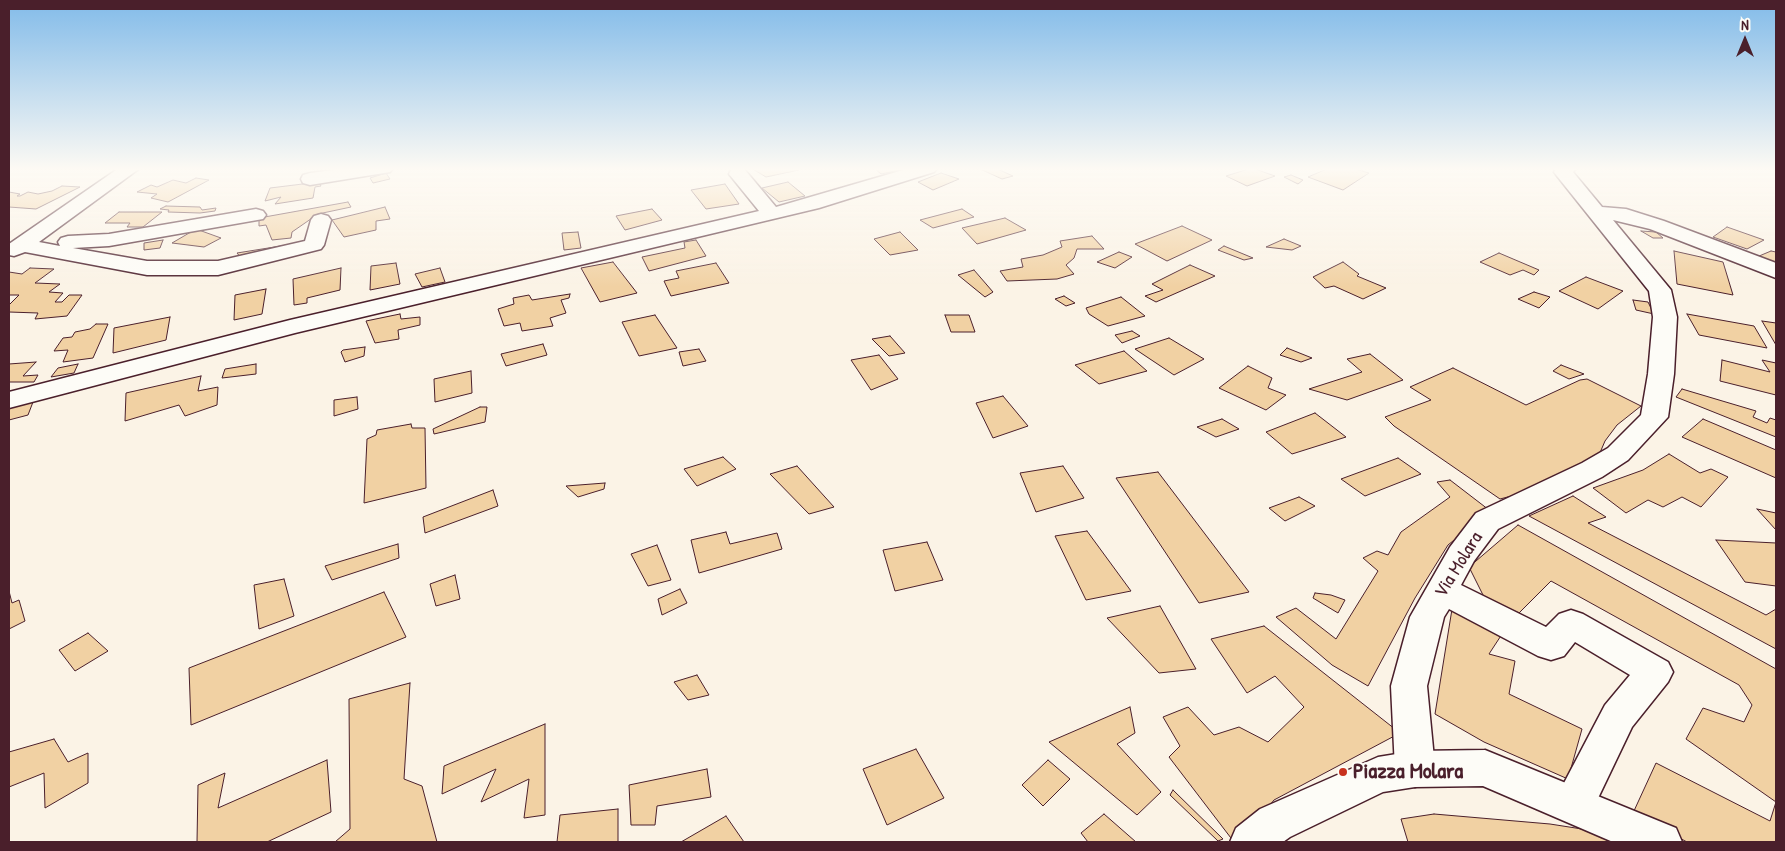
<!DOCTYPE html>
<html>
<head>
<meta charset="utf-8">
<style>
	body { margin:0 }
	#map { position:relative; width:1785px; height:851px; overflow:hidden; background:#fbf3e6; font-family:"Patrick Hand",sans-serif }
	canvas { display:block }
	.frame { position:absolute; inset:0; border:10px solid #4a1f2b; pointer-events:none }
	.north { position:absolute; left:1720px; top:15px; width:50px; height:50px; -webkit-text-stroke:4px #fdfcf7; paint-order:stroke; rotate:0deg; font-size:14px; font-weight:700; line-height:20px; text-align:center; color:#4a1f2b }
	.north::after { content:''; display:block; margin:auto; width:18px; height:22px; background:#4a1f2b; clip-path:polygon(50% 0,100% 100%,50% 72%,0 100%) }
</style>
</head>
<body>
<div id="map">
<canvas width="1785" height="851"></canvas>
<div class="frame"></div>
<div class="north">N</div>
</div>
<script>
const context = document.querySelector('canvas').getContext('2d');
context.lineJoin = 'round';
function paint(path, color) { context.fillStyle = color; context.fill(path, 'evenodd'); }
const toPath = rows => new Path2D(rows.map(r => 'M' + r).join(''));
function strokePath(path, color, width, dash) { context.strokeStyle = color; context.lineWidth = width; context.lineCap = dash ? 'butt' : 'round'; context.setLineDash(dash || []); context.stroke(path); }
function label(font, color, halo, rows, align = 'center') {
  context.font = font + ' "Patrick Hand",sans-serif'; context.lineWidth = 4; context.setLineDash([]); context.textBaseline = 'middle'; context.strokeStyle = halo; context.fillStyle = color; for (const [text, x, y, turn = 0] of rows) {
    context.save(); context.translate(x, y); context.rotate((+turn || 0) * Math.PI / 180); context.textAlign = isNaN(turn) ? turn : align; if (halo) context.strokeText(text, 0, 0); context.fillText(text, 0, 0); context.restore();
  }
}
const building = toPath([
	[751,168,796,168,799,170,766,177,751,168],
	[874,168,903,168,905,169,881,174,874,168],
	[978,168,995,168,1013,176,1002,179,978,168],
	[1252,168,1275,176,1247,186,1226,176,1252,168],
	[1329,168,1352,168,1369,173,1343,190,1308,177,1329,168],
	[386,173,390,179,373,183,370,178,386,173],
	[941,173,959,179,933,190,918,182,941,173],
	[1291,175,1303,180,1298,184,1284,177,1291,175],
	[196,178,209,180,168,202,151,198,157,194,137,192,151,185,157,187,173,180,186,183,196,178],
	[319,182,321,186,315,187,313,198,275,204,281,197,265,201,270,188,319,182],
	[788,182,805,196,779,202,762,188,788,182],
	[725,184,739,204,706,209,691,190,725,184],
	[62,186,80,187,36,209,9,207,9,192,20,194,17,196,20,196,28,192,38,194,52,191,62,186],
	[348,202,351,207,318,214,292,232,291,238,272,240,266,225,259,226,259,218,348,202],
	[166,206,200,207,202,210,216,208,215,211,200,213,168,212,169,210,160,209,166,206],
	[385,207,390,219,376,221,376,230,344,237,332,220,385,207],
	[652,209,662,220,625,230,616,216,652,209],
	[962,209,974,217,933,228,920,220,962,209],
	[119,212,162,212,143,227,127,227,130,223,105,223,119,212],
	[1005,218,1026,230,977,244,962,228,1005,218],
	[1182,226,1212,240,1167,261,1135,244,1182,226],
	[1727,227,1764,240,1747,249,1713,237,1727,227],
	[196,229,221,238,204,247,172,243,196,229],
	[1641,231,1656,232,1663,238,1653,238,1641,231],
	[578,232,581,248,564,250,562,233,578,232],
	[900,232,918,250,890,255,874,239,900,232],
	[1092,236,1104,249,1077,249,1074,258,1066,265,1074,274,1057,279,1007,281,1000,271,1023,267,1021,259,1043,255,1062,247,1060,241,1092,236],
	[1284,239,1301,246,1292,250,1266,247,1284,239],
	[163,240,160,248,144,250,144,243,163,240],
	[696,240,706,256,649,271,642,257,685,248,684,242,696,240],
	[287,245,287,250,242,259,237,253,287,245],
	[1224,246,1253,258,1244,260,1218,250,1224,246],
	[1674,251,1723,262,1733,295,1677,284,1674,251],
	[1771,251,1776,252,1776,268,1752,259,1771,251],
	[1119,252,1132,257,1115,268,1097,262,1119,252],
	[1499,253,1539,270,1534,275,1523,270,1510,275,1480,262,1499,253],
	[613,262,637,293,600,302,581,268,613,262],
	[1343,262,1359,274,1357,276,1386,288,1363,299,1334,286,1325,288,1313,277,1343,262],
	[396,263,400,284,370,290,371,266,396,263],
	[716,263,729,283,671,296,664,281,679,278,676,271,716,263],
	[1190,265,1215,276,1156,302,1145,296,1163,290,1152,284,1190,265],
	[30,268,54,269,35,283,60,284,49,292,63,293,55,302,62,302,69,295,82,295,67,316,35,319,38,313,9,312,9,305,19,295,9,295,9,272,22,274,30,268],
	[341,268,340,290,307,298,307,303,294,305,293,279,341,268],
	[440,268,445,282,422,287,415,274,440,268],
	[974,270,993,292,985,297,958,275,974,270],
	[1586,277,1623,291,1598,309,1559,291,1586,277],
	[266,289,262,314,234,320,235,295,266,289],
	[1534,292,1550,297,1539,308,1518,299,1534,292],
	[570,294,569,298,561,300,566,313,550,318,553,326,522,331,520,323,504,326,498,309,514,304,513,298,529,295,532,300,570,294],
	[1064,296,1075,303,1066,306,1055,299,1064,296],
	[1121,297,1145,316,1108,326,1089,314,1086,308,1121,297],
	[1633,300,1648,302,1654,314,1636,310,1633,300],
	[400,314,401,319,420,317,420,325,398,330,399,339,375,343,366,321,400,314],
	[1687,314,1754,326,1767,348,1699,335,1687,314],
	[655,315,677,348,639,356,622,322,655,315],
	[945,315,969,315,975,332,951,332,945,315],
	[170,317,166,340,113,353,114,328,170,317],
	[1762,321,1776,323,1776,345,1762,321],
	[96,324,108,324,93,358,63,362,68,350,54,351,63,338,72,337,75,332,90,329,96,324],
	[1132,331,1140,336,1122,343,1115,335,1132,331],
	[890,336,905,353,889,356,872,339,890,336],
	[1169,338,1204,359,1174,375,1135,349,1169,338],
	[543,344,547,355,506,366,501,354,543,344],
	[365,347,364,356,345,362,341,352,343,350,365,347],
	[1287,348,1312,358,1301,362,1280,355,1287,348],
	[699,349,706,361,683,366,679,352,699,349],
	[1124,351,1147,371,1099,384,1075,365,1124,351],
	[1370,354,1403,380,1347,400,1309,389,1362,372,1347,359,1370,354],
	[879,355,898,379,871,390,851,360,879,355],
	[1722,360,1770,372,1762,360,1776,363,1776,395,1720,381,1722,360],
	[36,362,23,376,38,375,34,382,9,382,9,364,36,362],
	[78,364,74,373,51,377,58,368,78,364],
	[256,364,256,374,222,378,225,369,256,364],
	[1561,365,1584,374,1569,379,1553,371,1561,365],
	[1248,366,1272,378,1268,388,1286,395,1266,410,1219,388,1248,366],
	[1453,368,1526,405,1580,380,1587,379,1641,406,1617,425,1605,441,1599,455,1523,493,1500,499,1394,426,1385,417,1431,400,1410,387,1453,368],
	[471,371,472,393,435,402,434,379,471,371],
	[201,376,198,391,218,387,217,405,185,416,179,405,125,421,126,393,201,376],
	[1682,389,1756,411,1753,417,1767,423,1770,418,1776,420,1776,437,1676,397,1682,389],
	[1003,396,1028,426,993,438,976,403,1003,396],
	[357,397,358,409,334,416,334,400,357,397],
	[33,402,28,415,9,420,9,407,33,402],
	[480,407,487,407,485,422,434,434,433,429,480,407],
	[1315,413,1346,437,1292,454,1266,432,1315,413],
	[1222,419,1239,429,1216,437,1197,427,1222,419],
	[1703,419,1776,450,1776,478,1682,437,1703,419],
	[411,424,412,428,425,428,426,488,364,503,367,439,376,435,377,430,411,424],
	[1669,454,1700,473,1711,469,1728,477,1701,507,1682,497,1663,507,1648,500,1626,513,1593,488,1643,470,1669,454],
	[723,457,736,469,697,486,684,469,723,457],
	[1398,458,1421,474,1365,496,1341,479,1398,458],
	[797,466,834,507,809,514,770,474,797,466],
	[1063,466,1084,498,1036,512,1020,473,1063,466],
	[1158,472,1249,592,1199,603,1116,478,1158,472],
	[1450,480,1493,513,1480,519,1448,545,1415,598,1368,686,1332,665,1276,617,1296,608,1336,639,1378,571,1363,558,1377,551,1388,555,1401,532,1450,497,1437,482,1450,480],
	[605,483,604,489,578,497,566,486,605,483],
	[493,490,498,506,425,533,423,517,493,490],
	[1573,496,1606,517,1588,523,1766,615,1776,609,1776,649,1529,516,1573,496],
	[1299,497,1315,506,1285,521,1269,508,1299,497],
	[1757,509,1776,513,1776,530,1757,509],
	[1518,525,1776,669,1776,842,1687,842,1633,813,1656,763,1770,821,1776,802,1686,739,1703,708,1744,722,1752,705,1739,685,1551,581,1519,613,1484,597,1469,567,1518,525],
	[1087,531,1131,591,1086,600,1055,536,1087,531],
	[726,532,730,544,777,533,782,549,699,573,691,540,726,532],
	[1716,540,1776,543,1776,586,1745,582,1716,540],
	[927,542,943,580,895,591,883,550,927,542],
	[398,544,399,558,332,580,325,566,398,544],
	[657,545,671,580,648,586,631,554,657,545],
	[455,575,460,599,436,606,430,584,455,575],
	[284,579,294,616,259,629,254,585,284,579],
	[680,589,687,603,662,615,658,599,680,589],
	[9,591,12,603,19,600,25,621,9,629,9,591],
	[384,592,406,637,191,725,189,668,384,592],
	[1315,593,1331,595,1345,600,1338,613,1313,598,1315,593],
	[1453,603,1506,628,1489,654,1515,661,1509,694,1582,729,1568,779,1484,742,1435,714,1453,603],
	[1160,606,1196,669,1159,673,1107,618,1160,606],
	[1264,626,1400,733,1274,800,1240,842,1234,842,1169,757,1180,746,1163,717,1188,707,1214,735,1239,727,1268,742,1304,707,1275,676,1247,693,1211,639,1264,626],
	[88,633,108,651,75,671,59,650,88,633],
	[697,675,709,695,688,700,674,682,697,675],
	[410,683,404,779,422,786,437,842,335,842,350,829,349,699,410,683],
	[1130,707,1135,733,1117,744,1161,792,1137,815,1049,742,1130,707],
	[545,724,545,815,524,818,529,779,481,802,496,769,442,794,444,766,545,724],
	[54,739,68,762,88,753,88,783,45,808,44,773,9,787,9,752,54,739],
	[916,749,944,798,887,825,863,769,916,749],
	[327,760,331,812,267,842,197,842,198,785,225,773,218,808,327,760],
	[1048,760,1070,779,1043,806,1022,785,1048,760],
	[707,769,711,797,657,806,655,825,631,825,629,785,707,769],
	[1173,790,1223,839,1218,841,1170,795,1173,790],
	[618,809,618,842,557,842,560,815,618,809],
	[1104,814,1136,842,1088,842,1081,833,1104,814],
	[1434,814,1550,824,1614,834,1619,842,1408,842,1401,819,1434,814],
	[726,816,744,842,681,842,726,816]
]);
const minor = toPath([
	[119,168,140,168,39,242,60,246,58,242,61,238,68,236,109,234,256,209,263,211,266,215,263,219,109,246,73,248,147,261,218,261,305,241,311,220,314,216,321,214,328,216,331,220,324,245,321,249,218,275,147,275,25,252,14,256,9,255,9,244,119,168],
	[349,168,393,168,390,172,384,173,310,185,303,183,301,179,303,175,310,173,349,168],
	[738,168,745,170,776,207,910,168,937,168,934,172,819,208,295,333,9,408,9,392,290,320,759,211,729,174,731,170,738,168],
	[1557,168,1576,168,1573,172,1602,207,1626,209,1664,221,1776,263,1776,278,1650,229,1613,220,1671,290,1677,317,1674,374,1668,417,1628,460,1602,477,1498,529,1474,561,1461,585,1546,627,1559,614,1571,610,1583,614,1668,662,1673,672,1668,682,1632,727,1589,817,1574,823,1559,817,1553,804,1605,705,1630,675,1575,642,1564,656,1551,660,1538,656,1449,609,1444,617,1427,686,1435,769,1429,782,1415,787,1401,782,1395,769,1391,686,1410,617,1450,547,1476,513,1582,463,1608,448,1641,415,1648,374,1653,317,1649,291,1557,176,1554,172,1557,168]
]);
const tertiary = toPath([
	[1485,750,1676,828,1682,842,1613,842,1483,786,1415,787,1383,792,1290,837,1283,842,1230,842,1236,828,1260,809,1378,757,1415,751,1485,750]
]);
const markers = [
	[1343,772,5,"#c8321e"]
];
const streetNames = [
	["Via Molara",1459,565,-58]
];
const nearPoinames = [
	["Piazza Molara",1353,772]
];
paint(building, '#f1d1a3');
strokePath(building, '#4a1f2b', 1);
strokePath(minor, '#4a1f2b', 3);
strokePath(tertiary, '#4a1f2b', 3);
paint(minor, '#fdfcf7');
paint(tertiary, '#fdfcf7');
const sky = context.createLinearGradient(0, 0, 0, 287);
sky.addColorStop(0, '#82bbe9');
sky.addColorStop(0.59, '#fdfaf4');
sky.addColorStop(1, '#fdfaf400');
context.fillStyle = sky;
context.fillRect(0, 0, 1785, 287);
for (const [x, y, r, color] of markers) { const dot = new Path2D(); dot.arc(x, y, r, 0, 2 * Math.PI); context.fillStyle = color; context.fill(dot); strokePath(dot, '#fdfcf7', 2); }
label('19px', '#4a1f2b', '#fdfcf7', streetNames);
label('bold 22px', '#4a1f2b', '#fdfcf7', nearPoinames, 'left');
</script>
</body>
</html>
